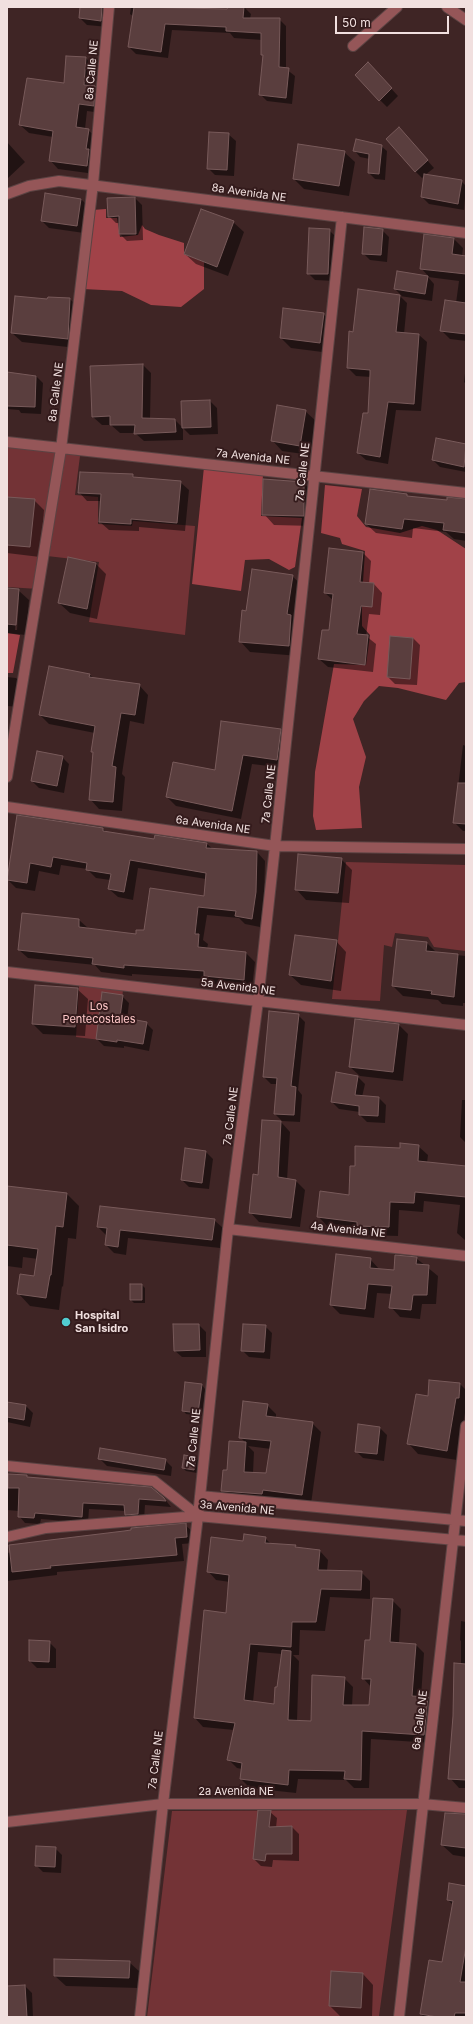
<!DOCTYPE html>
<html>
<head>
<meta charset="utf-8">
<style>
	body { margin:0 }
	#map { position:relative; width:473px; height:2024px; overflow:hidden; background:#3f2525; font-family:Inter,sans-serif }
	canvas { display:block }
	.frame { position:absolute; inset:0; border:8px solid #f1e0df; pointer-events:none }
	.scale { position:absolute; left:335px; top:16px; width:114px; height:18px; box-sizing:border-box; border:2px solid #f1e0df; border-top:0; padding-left:5px; font-size:12px; line-height:14px; white-space:nowrap; color:#f1e0df; -webkit-text-stroke:3px #341b1c; paint-order:stroke }
</style>
</head>
<body>
<div id="map">
<canvas width="473" height="2024"></canvas>
<div class="frame"></div>
<div class="scale">50 m</div>
</div>
<script>
const context = document.querySelector('canvas').getContext('2d');
context.lineJoin = 'round';
function paint(path, color) { context.fillStyle = color; context.fill(path, 'evenodd'); }
const toPath = rows => new Path2D(rows.map(r => 'M' + r).join(''));
function strokePath(path, color, width, dash) { context.strokeStyle = color; context.lineWidth = width; context.lineCap = dash ? 'butt' : 'round'; context.setLineDash(dash || []); context.stroke(path); }
function label(font, color, halo, rows, align = 'center') {
  context.font = font + ' Inter,sans-serif'; context.lineWidth = 4; context.setLineDash([]); context.textBaseline = 'middle'; context.strokeStyle = halo; context.fillStyle = color; for (const [text, x, y, turn = 0] of rows) {
    context.save(); context.translate(x, y); context.rotate((+turn || 0) * Math.PI / 180); context.textAlign = isNaN(turn) ? turn : align; if (halo) context.strokeText(text, 0, 0); context.fillText(text, 0, 0); context.restore();
  }
}
const green = toPath([
	[7,442,61,449,38,589,7,587],
	[64,453,80,456,75,495,98,497,98,524,132,526,133,521,195,526,185,635,89,622,99,562,47,556],
	[346,862,466,865,465,951,434,947,428,937,395,933,392,947,384,945,380,1001,332,999],
	[79,985,123,990,117,1042,76,1037],
	[407,1810,379,2016,147,2017,172,1811]
]);
const forest = toPath([
	[106,209,106,218,117,218,120,237,138,235,142,225,145,229,159,235,184,243,184,254,204,262,204,289,181,307,151,305,122,291,83,289,92,210],
	[204,467,263,474,261,516,302,518,295,567,289,570,269,559,245,560,241,591,192,584],
	[325,485,362,489,357,516,366,527,400,533,422,526,437,530,466,549,466,682,459,683,446,700,398,688,379,686,364,701,353,719,366,757,359,787,362,828,316,830,313,816,315,772,334,664,366,665,370,635,362,626,362,597,365,551,342,544,340,538,321,533],
	[7,633,20,635,13,673,7,673]
]);
const shadow = toPath([
	[81,7,110,7,108,27,87,25,80,18],
	[131,7,228,10,229,7,244,7,251,14,250,19,279,19,286,26,286,69,295,76,292,104,267,101,260,94,264,56,262,54,262,40,234,38,230,33,172,30,168,58,136,54,129,47,134,17,130,14],
	[86,58,94,67,92,87,103,95,102,113,87,111,85,129,88,130,97,138,95,174,58,169,50,160,53,137,29,133,20,125,65,84],
	[375,71,398,96,387,107,380,100],
	[228,134,236,141,234,176,215,175,208,168],
	[406,136,434,168,425,175,461,181,466,186,464,210,429,204,422,197,425,175,422,178,415,171],
	[7,142,25,162,7,179],
	[381,146,387,151,385,180,375,179,369,173,370,159,360,157,355,151],
	[344,152,355,162,349,196,304,189,294,179],
	[135,198,142,205,143,240,127,241,120,234,120,223,116,223,109,216],
	[81,199,88,206,84,233,49,228,42,221],
	[233,222,244,232,228,276,196,264,185,254],
	[329,230,336,237,334,281,315,280,308,273],
	[382,230,389,237,387,262,370,260,363,253],
	[454,239,463,248,462,256,466,257,466,341,450,339,441,330,456,303,459,281,428,277,434,284,432,301,400,296,407,303,404,334,419,335,427,342,421,411,396,410,388,464,366,460,358,453,369,415,371,377,356,376,348,368,359,290,402,296,395,289,397,272,429,277,421,268],
	[70,299,79,308,77,348,22,342,12,333,48,300],
	[323,314,334,324,330,353,291,348,281,338],
	[143,365,151,373,150,419,175,420,183,428,182,402,210,401,217,408,218,434,190,435,183,428,183,440,144,441,135,433,120,433,111,425,102,425,93,417,91,367],
	[466,365,466,384,464,382],
	[7,373,36,376,43,383,41,414,21,413,19,410,7,409],
	[305,411,316,421,310,455,282,451,272,440],
	[437,439,466,445,466,472,440,467,433,460],
	[133,475,136,479,180,482,189,490,185,531,139,527,139,531,109,530,100,522,101,501,87,501,79,492],
	[304,483,314,493,314,526,274,525,264,514],
	[406,495,409,497,448,501,466,500,466,541,454,539,446,532,413,528,412,538,376,533,366,524],
	[7,498,34,500,44,510,40,557,7,553],
	[363,553,371,561,369,584,374,584,382,593,380,615,369,614,366,636,376,644,373,672,328,667,319,659,329,632,334,601,325,593],
	[96,564,106,574,97,619,70,613,59,603],
	[292,576,303,586,299,656,250,652,240,641,247,612],
	[7,589,18,590,29,600,26,635,7,633],
	[17,598,19,598,17,630,15,630],
	[391,637,413,638,420,645,417,685,395,684,388,677],
	[90,675,94,678,139,685,148,695,144,724,130,721,122,774,125,777,122,811,99,809,90,799,94,753,92,751,95,733,49,724,40,715],
	[7,677,16,678,23,684,20,707,7,706],
	[280,730,289,739,285,768,252,764,241,819,176,806,167,797,216,771],
	[463,745,466,746,466,831,463,831,454,822],
	[62,757,69,764,64,793,39,788,32,781],
	[18,816,103,829,107,832,155,841,155,836,207,844,213,849,257,852,265,861,264,901,260,927,245,924,239,918,207,915,203,940,208,944,207,949,246,953,255,962,252,988,213,984,208,979,132,974,132,976,101,972,95,965,28,958,19,950,23,914,79,920,88,928,137,935,205,897,206,879,138,868,133,900,118,897,109,889,110,880,96,878,87,869,61,865,59,875,39,871,35,891,16,888,7,879],
	[341,859,352,870,349,903,306,900,296,889],
	[336,941,346,952,341,991,301,985,290,975],
	[427,943,437,953,466,956,466,1003,463,1003,463,1006,442,1004,438,1000,403,996,393,986],
	[77,989,88,999,85,1036,43,1034,33,1024],
	[122,996,129,1003,127,1020,146,1023,153,1030,149,1051,124,1046,124,1048,104,1046,97,1039],
	[298,1015,305,1022,298,1090,302,1095,300,1122,282,1121,275,1114,277,1084,271,1084,264,1077],
	[399,1025,408,1034,403,1081,360,1076,350,1067],
	[465,1035,466,1035,466,1143,460,1137,462,1100,465,1100],
	[358,1077,365,1084,362,1097,379,1098,386,1105,385,1123,367,1122,360,1115,360,1112,339,1109,332,1102],
	[263,1121,281,1122,290,1132,287,1180,296,1181,305,1190,300,1227,259,1222,250,1212,259,1176],
	[418,1146,428,1155,427,1163,466,1167,466,1241,457,1233,460,1205,424,1201,423,1212,399,1210,398,1236,367,1235,362,1230,327,1226,318,1216,350,1196,356,1167,400,1149],
	[206,1152,213,1159,209,1189,189,1187,182,1180],
	[7,1187,67,1194,79,1206,76,1239,68,1238,63,1287,62,1286,59,1310,30,1306,18,1293,35,1277,38,1259,23,1257,22,1268,7,1266],
	[214,1220,223,1228,220,1248,128,1238,126,1255,114,1253,106,1245,107,1236,98,1227],
	[416,1258,438,1276,436,1304,422,1304,420,1319,400,1317,391,1307,392,1294,377,1293,374,1318,340,1314,331,1305,370,1259,380,1270,394,1271],
	[142,1285,145,1288,145,1303,134,1303,131,1300],
	[199,1325,206,1332,206,1357,182,1357,174,1350],
	[265,1326,272,1333,270,1359,249,1357,242,1350],
	[460,1384,466,1390,466,1407,457,1460,418,1454,409,1444],
	[202,1385,205,1389,202,1416,186,1414,183,1410],
	[7,1403,26,1406,33,1413,30,1427,7,1422],
	[267,1405,276,1414,276,1418,312,1423,321,1432,311,1504,231,1500,222,1491,228,1471,246,1443,240,1437],
	[248,1446,271,1449,267,1474,253,1473,254,1452],
	[359,1425,380,1428,387,1435,384,1461,363,1458,356,1451],
	[196,1458,199,1461,197,1473,186,1471,183,1468],
	[100,1459,165,1460,172,1467,171,1476,107,1466],
	[27,1476,29,1478,164,1498,171,1507,145,1505,144,1520,132,1521,126,1515,125,1511,89,1509,88,1523,41,1519,40,1524,25,1523,19,1516,19,1511,7,1510,7,1479],
	[185,1525,192,1531,193,1543,182,1544,184,1561,57,1572,57,1575,7,1581,7,1553],
	[265,1538,272,1545,295,1546,297,1548,320,1551,328,1560,327,1571,361,1572,370,1581,370,1599,330,1597,325,1631,300,1630,299,1655,293,1655,299,1661,297,1721,312,1722,344,1678,353,1687,352,1706,370,1706,371,1687,363,1678,371,1641,392,1600,401,1609,399,1643,416,1645,424,1653,421,1697,428,1698,437,1706,433,1743,371,1739,369,1788,354,1788,346,1780,298,1779,296,1793,250,1788,241,1779,242,1769,237,1768,228,1759,234,1730,203,1727,195,1718,227,1614,230,1582,216,1580,208,1571,244,1542],
	[258,1652,282,1654,275,1705,253,1702],
	[461,1621,466,1622,466,1788,459,1788,450,1778,461,1664,461,1641,460,1640],
	[49,1642,56,1649,56,1668,37,1668,30,1661],
	[270,1812,277,1818,276,1828,292,1827,299,1834,299,1861,273,1860,272,1867,261,1866,254,1859],
	[466,1815,466,1857,453,1855,442,1845],
	[55,1848,62,1855,61,1873,43,1872,36,1865],
	[466,1887,466,2017,424,2017,421,2014,443,1963,453,1905,448,1900],
	[55,1960,129,1962,140,1972,139,1988,66,1986,55,1976],
	[332,1972,363,1974,373,1985,372,2017,340,2016,330,2006],
	[25,1986,32,1993,33,2017,8,2017,7,1987]
]);
const building = toPath([
	[80,7,102,7,101,21,79,18,80,7],
	[134,7,227,9,228,7,244,7,243,18,280,18,279,67,289,68,286,98,259,95,263,55,261,55,261,33,226,31,226,27,165,24,161,52,128,47,134,7],
	[66,56,86,57,84,85,95,86,94,106,79,104,76,127,89,129,86,149,89,149,87,166,49,161,53,131,19,125,27,78,64,83,66,56],
	[368,62,392,88,379,101,355,75,368,62],
	[399,127,428,160,415,172,386,139,399,127],
	[209,132,229,133,227,170,207,169,209,132],
	[356,139,382,145,379,174,368,173,369,154,353,151,356,139],
	[298,144,345,151,339,186,293,179,298,144],
	[424,174,462,180,458,204,421,197,424,174],
	[45,193,81,199,77,226,41,221,45,193],
	[135,197,136,234,119,234,119,216,108,217,107,198,135,197],
	[201,209,234,221,217,267,184,254,201,209],
	[364,227,383,229,381,255,362,254,364,227],
	[309,228,330,229,328,274,307,274,309,228],
	[424,234,454,238,452,254,466,256,466,274,420,269,424,234],
	[397,271,428,276,425,294,394,289,397,271],
	[358,289,400,295,396,332,419,334,414,404,388,402,380,457,357,453,363,413,368,413,370,374,370,370,347,368,349,331,353,332,358,289],
	[15,296,47,299,48,297,70,298,68,339,11,333,15,296],
	[445,300,466,303,466,334,440,331,445,300],
	[283,308,324,313,320,343,280,338,283,308],
	[143,364,142,418,175,419,176,432,134,434,135,425,110,425,110,416,92,417,90,366,143,364],
	[7,372,36,376,35,407,7,406,7,372],
	[210,400,211,427,182,428,181,401,210,400],
	[277,405,306,410,300,446,271,441,277,405],
	[436,438,466,444,464,467,432,460,436,438],
	[80,472,133,474,133,477,181,481,177,523,131,519,131,524,99,522,101,494,78,493,80,472],
	[263,479,304,482,304,516,262,515,263,479],
	[370,489,407,494,407,496,447,500,447,497,466,499,466,533,443,530,444,523,404,519,402,529,365,524,370,489],
	[7,497,35,499,30,547,7,545,7,497],
	[329,548,363,552,360,582,374,583,372,607,361,606,357,634,368,635,365,665,318,659,322,630,329,630,333,594,324,593,329,548],
	[68,557,96,563,87,609,58,603,68,557],
	[252,569,293,575,287,614,291,615,289,646,239,642,242,610,246,611,252,569],
	[7,588,19,589,16,625,7,624,7,588],
	[390,636,413,638,410,679,387,677,390,636],
	[49,666,90,674,89,677,140,684,135,715,121,713,112,766,116,767,113,802,89,800,93,752,91,752,95,726,39,715,49,666],
	[221,721,281,729,277,760,243,755,232,811,166,797,173,762,215,770,221,721],
	[37,751,63,756,57,786,31,781,37,751],
	[458,783,466,783,466,824,453,823,458,783],
	[17,815,103,828,103,831,154,839,155,835,207,843,206,848,257,851,256,892,252,919,235,916,236,911,198,907,195,934,199,934,198,947,246,952,244,980,204,976,204,971,124,965,124,968,92,964,93,958,18,950,22,913,79,919,79,927,136,934,136,930,144,930,150,888,204,896,206,873,130,860,124,892,108,889,111,874,86,870,87,863,53,857,51,867,30,863,27,883,7,880,17,815],
	[298,854,342,858,338,893,295,890,298,854],
	[295,935,337,940,331,981,289,975,295,935],
	[397,939,427,942,426,951,458,954,454,997,431,994,432,991,392,986,397,939],
	[35,985,78,988,75,1027,32,1024,35,985],
	[102,992,123,995,120,1017,147,1022,143,1044,117,1040,117,1042,96,1039,102,992],
	[269,1011,299,1014,291,1086,296,1087,294,1115,274,1114,277,1078,263,1077,269,1011],
	[355,1019,399,1024,393,1072,349,1067,355,1019],
	[336,1072,358,1076,355,1095,379,1097,378,1116,359,1115,359,1106,331,1102,336,1072],
	[262,1120,281,1121,278,1177,296,1180,291,1218,249,1213,253,1174,258,1175,262,1120],
	[400,1143,419,1145,418,1161,466,1166,466,1197,415,1192,414,1203,390,1202,389,1227,357,1226,357,1222,317,1217,320,1191,349,1195,350,1166,355,1166,355,1146,400,1148,400,1143],
	[185,1148,206,1151,202,1183,181,1180,185,1148],
	[7,1186,67,1193,63,1227,56,1226,51,1275,50,1275,46,1298,17,1294,20,1274,34,1276,38,1249,7,1245,7,1186],
	[100,1206,215,1219,212,1240,120,1230,118,1247,105,1245,107,1228,97,1227,100,1206],
	[336,1254,371,1258,370,1268,394,1270,395,1255,417,1257,416,1264,429,1265,427,1295,413,1295,411,1310,389,1308,392,1286,368,1284,365,1309,330,1305,336,1254],
	[130,1284,142,1284,142,1300,130,1300,130,1284],
	[173,1324,199,1324,200,1350,174,1351,173,1324],
	[243,1324,266,1325,264,1352,241,1351,243,1324],
	[429,1380,460,1383,459,1398,456,1398,447,1451,407,1444,416,1394,428,1396,429,1380],
	[185,1382,202,1384,198,1413,182,1411,185,1382],
	[243,1401,268,1404,266,1416,313,1422,302,1495,263,1490,262,1494,221,1491,223,1470,227,1470,229,1441,246,1442,244,1472,266,1473,271,1441,239,1438,243,1401],
	[7,1402,26,1405,24,1420,7,1417,7,1402],
	[358,1424,380,1427,377,1454,355,1452,358,1424],
	[100,1448,166,1459,164,1470,98,1459,100,1448],
	[184,1455,196,1457,194,1470,182,1468,184,1455],
	[8,1474,27,1475,27,1477,151,1487,164,1498,166,1501,139,1499,138,1514,125,1515,124,1505,83,1503,82,1517,35,1513,34,1518,18,1517,19,1488,8,1488,8,1474],
	[186,1523,187,1537,175,1538,177,1555,50,1566,51,1568,12,1572,9,1545,124,1531,131,1530,131,1528,186,1523],
	[244,1534,266,1537,265,1543,296,1545,295,1547,320,1550,318,1570,362,1571,361,1590,321,1589,316,1622,292,1622,291,1647,250,1644,244,1700,274,1704,275,1687,277,1687,282,1650,291,1651,288,1720,311,1721,312,1675,345,1677,343,1705,369,1705,371,1679,362,1679,365,1640,370,1640,373,1598,393,1599,390,1642,416,1644,412,1696,428,1697,424,1735,362,1731,361,1780,344,1779,345,1771,289,1770,288,1785,240,1779,242,1763,227,1760,235,1723,194,1718,204,1610,226,1613,229,1575,207,1572,211,1537,243,1541,244,1534],
	[29,1640,50,1641,49,1662,29,1661,29,1640],
	[454,1663,466,1664,466,1780,448,1779,453,1716,454,1663],
	[258,1810,271,1810,269,1827,292,1826,292,1854,266,1854,265,1861,253,1859,258,1810],
	[445,1813,466,1814,466,1848,441,1845,445,1813],
	[36,1846,56,1847,55,1867,35,1866,36,1846],
	[449,1883,466,1886,466,1946,460,1982,466,1982,466,2013,455,2013,454,2017,437,2017,420,2014,429,1960,442,1962,453,1901,447,1900,449,1883],
	[54,1959,130,1961,129,1978,54,1976,54,1959],
	[331,1971,363,1973,361,2008,329,2006,331,1971],
	[25,1985,27,2017,7,2017,7,1986,25,1985]
]);
const minor = toPath([
	[447,7,466,20],
	[353,46,397,7],
	[7,194,29,186,59,181,466,233],
	[7,442,466,493],
	[7,777,61,449,93,184,109,7],
	[7,807,275,846,466,849],
	[7,972,466,1025],
	[228,1229,466,1256],
	[7,1466,154,1481,198,1516],
	[200,1496,466,1521],
	[7,1537,46,1528,198,1516,466,1541],
	[7,1822,163,1804,422,1804,466,1808],
	[140,2017,163,1804,198,1516,228,1229,258,1001,275,846,342,217],
	[399,2017,466,1426]
]);
const markers = [
	[66,1322,5,"#51ccd1"]
];
const streetNames = [
	["8a Calle NE",92,70,-85],
	["8a Avenida NE",249,193,8],
	["8a Calle NE",56,392,-83],
	["7a Avenida NE",253,457,6],
	["7a Calle NE",303,472,-84],
	["7a Calle NE",269,794,-84],
	["6a Avenida NE",213,825,8],
	["5a Avenida NE",238,987,7],
	["7a Calle NE",231,1116,-83],
	["4a Avenida NE",348,1230,6],
	["7a Calle NE",194,1438,-84],
	["3a Avenida NE",237,1508,5],
	["6a Calle NE",420,1720,-83],
	["7a Calle NE",156,1760,-83],
	["2a Avenida NE",236,1792]
];
const parkNames = [
	["Los",99,1007],
	["Pentecostales",99,1020]
];
const poiNames = [
	["Hospital",75,1316],
	["San Isidro",75,1329]
];
paint(green, '#733336');
paint(forest, '#a14248');
paint(shadow, '#0007');
paint(building, '#5a3e3e');
strokePath(building, '#785a5a', 1);
strokePath(minor, '#5b4343', 12);
strokePath(minor, '#955658', 10);
for (const [x, y, r, color] of markers) { const dot = new Path2D(); dot.arc(x, y, r, 0, 2 * Math.PI); context.fillStyle = color; context.fill(dot); strokePath(dot, '#341b1c', 1.5); }
label('11px', '#f1e0df', '#341b1c', streetNames);
label('11px', '#ffc8c8', '#341b1c', parkNames);
label('bold 11px', '#f1e0df', '#341b1c', poiNames, 'left');
</script>
</body>
</html>
